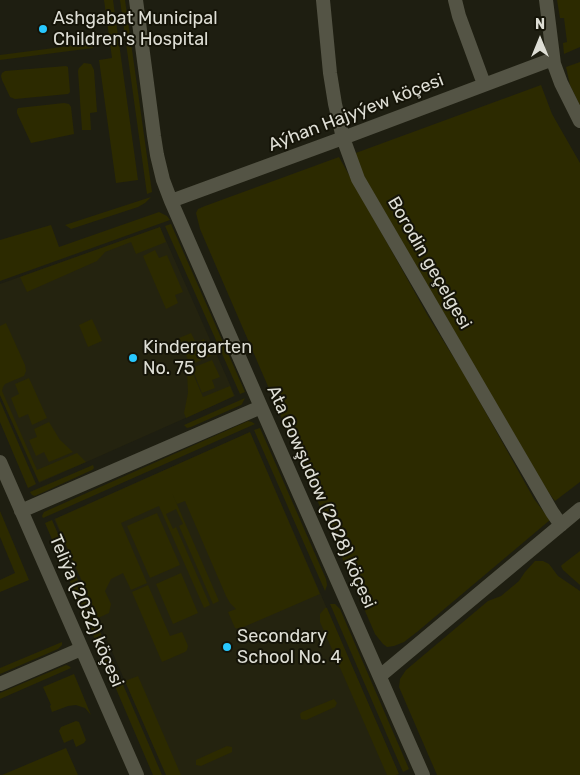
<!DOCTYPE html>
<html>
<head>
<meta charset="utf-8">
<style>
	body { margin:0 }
	#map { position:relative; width:580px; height:775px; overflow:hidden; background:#1e1e11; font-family:Rubik,sans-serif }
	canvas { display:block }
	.north { position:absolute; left:515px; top:15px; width:50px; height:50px; -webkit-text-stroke:4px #151408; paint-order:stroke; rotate:0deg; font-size:14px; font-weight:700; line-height:20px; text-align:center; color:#deded5 }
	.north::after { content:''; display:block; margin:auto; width:18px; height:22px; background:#deded5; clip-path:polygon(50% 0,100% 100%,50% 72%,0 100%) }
</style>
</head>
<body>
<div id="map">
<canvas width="580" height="775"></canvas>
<div class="north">N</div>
</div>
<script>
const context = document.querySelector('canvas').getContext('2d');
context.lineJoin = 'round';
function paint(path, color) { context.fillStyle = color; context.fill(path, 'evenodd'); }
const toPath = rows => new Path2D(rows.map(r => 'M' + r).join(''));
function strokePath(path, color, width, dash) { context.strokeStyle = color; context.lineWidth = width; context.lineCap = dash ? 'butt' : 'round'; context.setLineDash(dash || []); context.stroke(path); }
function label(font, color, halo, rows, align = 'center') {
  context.font = font + ' Rubik,sans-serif'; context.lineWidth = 4; context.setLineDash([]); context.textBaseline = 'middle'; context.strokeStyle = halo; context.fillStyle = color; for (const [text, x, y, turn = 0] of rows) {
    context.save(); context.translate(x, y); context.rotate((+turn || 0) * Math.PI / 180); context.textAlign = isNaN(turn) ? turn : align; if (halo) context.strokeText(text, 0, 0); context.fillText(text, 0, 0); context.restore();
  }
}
const built = toPath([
	[160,227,235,396,39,483,0,395,0,284],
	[250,432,399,774,396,775,166,775,54,519]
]);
const green = toPath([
	[104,0,113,0,138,180,116,183,99,60,112,58],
	[120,0,125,0,152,192,147,194],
	[557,0,580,0,580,47,564,54,563,43,567,42,564,18,560,18],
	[93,43,93,48,0,60,0,55],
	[580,62,580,106,570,85,566,67],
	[84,63,91,64,94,70,97,112,90,113,91,130,82,130,78,71,79,68],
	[66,66,68,67,70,92,68,94,15,99,10,97,2,80,1,76,2,73,5,71],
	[541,85,552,114,580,163,580,482,555,501,546,489,362,173,353,154],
	[64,103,69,104,71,107,74,134,31,143,17,113,17,110,18,108],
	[339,157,428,316,467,379,534,499,550,520,417,632,404,642,394,646,387,647,383,644,375,634,200,229,196,213,198,209,205,206],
	[151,197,145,203,138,207,71,229,65,225],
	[159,212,167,216,170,220,0,281,0,240,51,225,59,247],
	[171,224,245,392,240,394,165,226],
	[160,227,166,242,136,254,131,242,105,252,97,261,27,292,20,277],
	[155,250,159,258,167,255,183,292,175,295,178,303,166,309,143,256],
	[92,319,102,341,88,347,79,325],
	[6,323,25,365,26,371,24,376,5,384,3,387,2,391,37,470,77,453,86,462,39,482,0,395,0,326],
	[191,333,196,343,204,339,211,356,190,365,179,338],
	[212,360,220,377,212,380,215,388,202,393,192,368],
	[191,369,203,397,230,386,234,396,186,418,184,413,188,393,187,371],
	[29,378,47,418,32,425,28,414,19,418,11,398,19,394,15,384],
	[245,398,242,404,241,405,191,427,187,428,184,425],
	[0,401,36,484,28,488,0,422],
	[248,421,252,422,255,424,43,518,42,516,44,512],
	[49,422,60,440,73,452,49,462,44,452,36,456,29,440,37,437,34,429],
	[260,428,326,579,327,585,325,591,254,430],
	[250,432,320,594,239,629,235,628,228,612,236,609,230,603,226,596,185,501,177,504,172,493,219,601,213,604,179,526,183,524,176,509,166,514,173,529,176,527,210,605,204,608,159,506,121,523,147,583,131,590,123,573,111,579,105,591,111,604,109,613,98,618,55,519],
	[93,465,94,468,92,470,35,496,32,495,30,492],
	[0,511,29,580,0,592,0,580,15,573,0,537],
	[157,513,180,565,150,578,127,526],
	[52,520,162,775,153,775,45,523],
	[580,551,580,585,563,570,561,566,563,564],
	[535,561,543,561,549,564,558,576,580,591,580,775,437,775,402,694,399,687,400,679,406,670,488,601,501,596,519,581,525,572],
	[181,573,198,613,173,624,156,584],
	[148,585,170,636,182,632,188,646,187,650,185,652,162,662,132,592],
	[330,604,335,604,340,609,409,769,403,772],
	[325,608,327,608,399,774,396,775,387,775,320,622,320,614],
	[62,642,62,645,58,649,0,674,0,668],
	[66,665,69,666,71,668,0,699,0,693],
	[74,674,91,715,85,708,76,705,68,706,52,712,50,706,51,705,43,687],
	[138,676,181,775,166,775,125,681],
	[334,699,337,703,335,707,306,720,301,719,300,714,302,712],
	[76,721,79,722,86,740,84,743,76,747,73,739,64,743,59,731,61,727],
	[227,746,232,747,232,752,230,753,201,766,196,765,196,760,198,759],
	[66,748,78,775,2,775]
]);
const minor = toPath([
	[136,0,154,136,157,155,163,180,171,201,261,407,423,775],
	[323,0,330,73,335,104,343,138,358,179,552,512,561,525],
	[455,0,459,16,484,84],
	[546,0,554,64,561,83,580,121],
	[171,201,343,138,553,59],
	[0,462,137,775],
	[21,511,261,407],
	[380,676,580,509],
	[0,684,81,649]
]);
const markers = [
	[43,29,5,"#28c8ff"],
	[133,358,5,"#28c8ff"],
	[227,647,5,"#28c8ff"]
];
const poiNames = [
	["Ashgabat Municipal",53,19],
	["Children's Hospital",53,40],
	["Kindergarten",143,348],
	["No. 75",143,369],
	["Secondary",237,637],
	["School No. 4",237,658]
];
const streetNames = [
	["Aýhan Hajyýew köçesi",356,113,-21],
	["Borodin geçelgesi",429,263,60],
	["Ata Gowşudow (2028) köçesi",321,497,66],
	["Teliýa (2032) köçesi",86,611,67]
];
paint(built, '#24230f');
paint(green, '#2c2a00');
strokePath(minor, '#545445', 14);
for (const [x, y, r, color] of markers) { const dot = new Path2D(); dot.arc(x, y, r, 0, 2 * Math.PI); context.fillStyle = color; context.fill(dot); strokePath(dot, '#151408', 2); }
label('18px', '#deded5', '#151408', poiNames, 'left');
label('18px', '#deded5', '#151408', streetNames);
</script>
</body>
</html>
